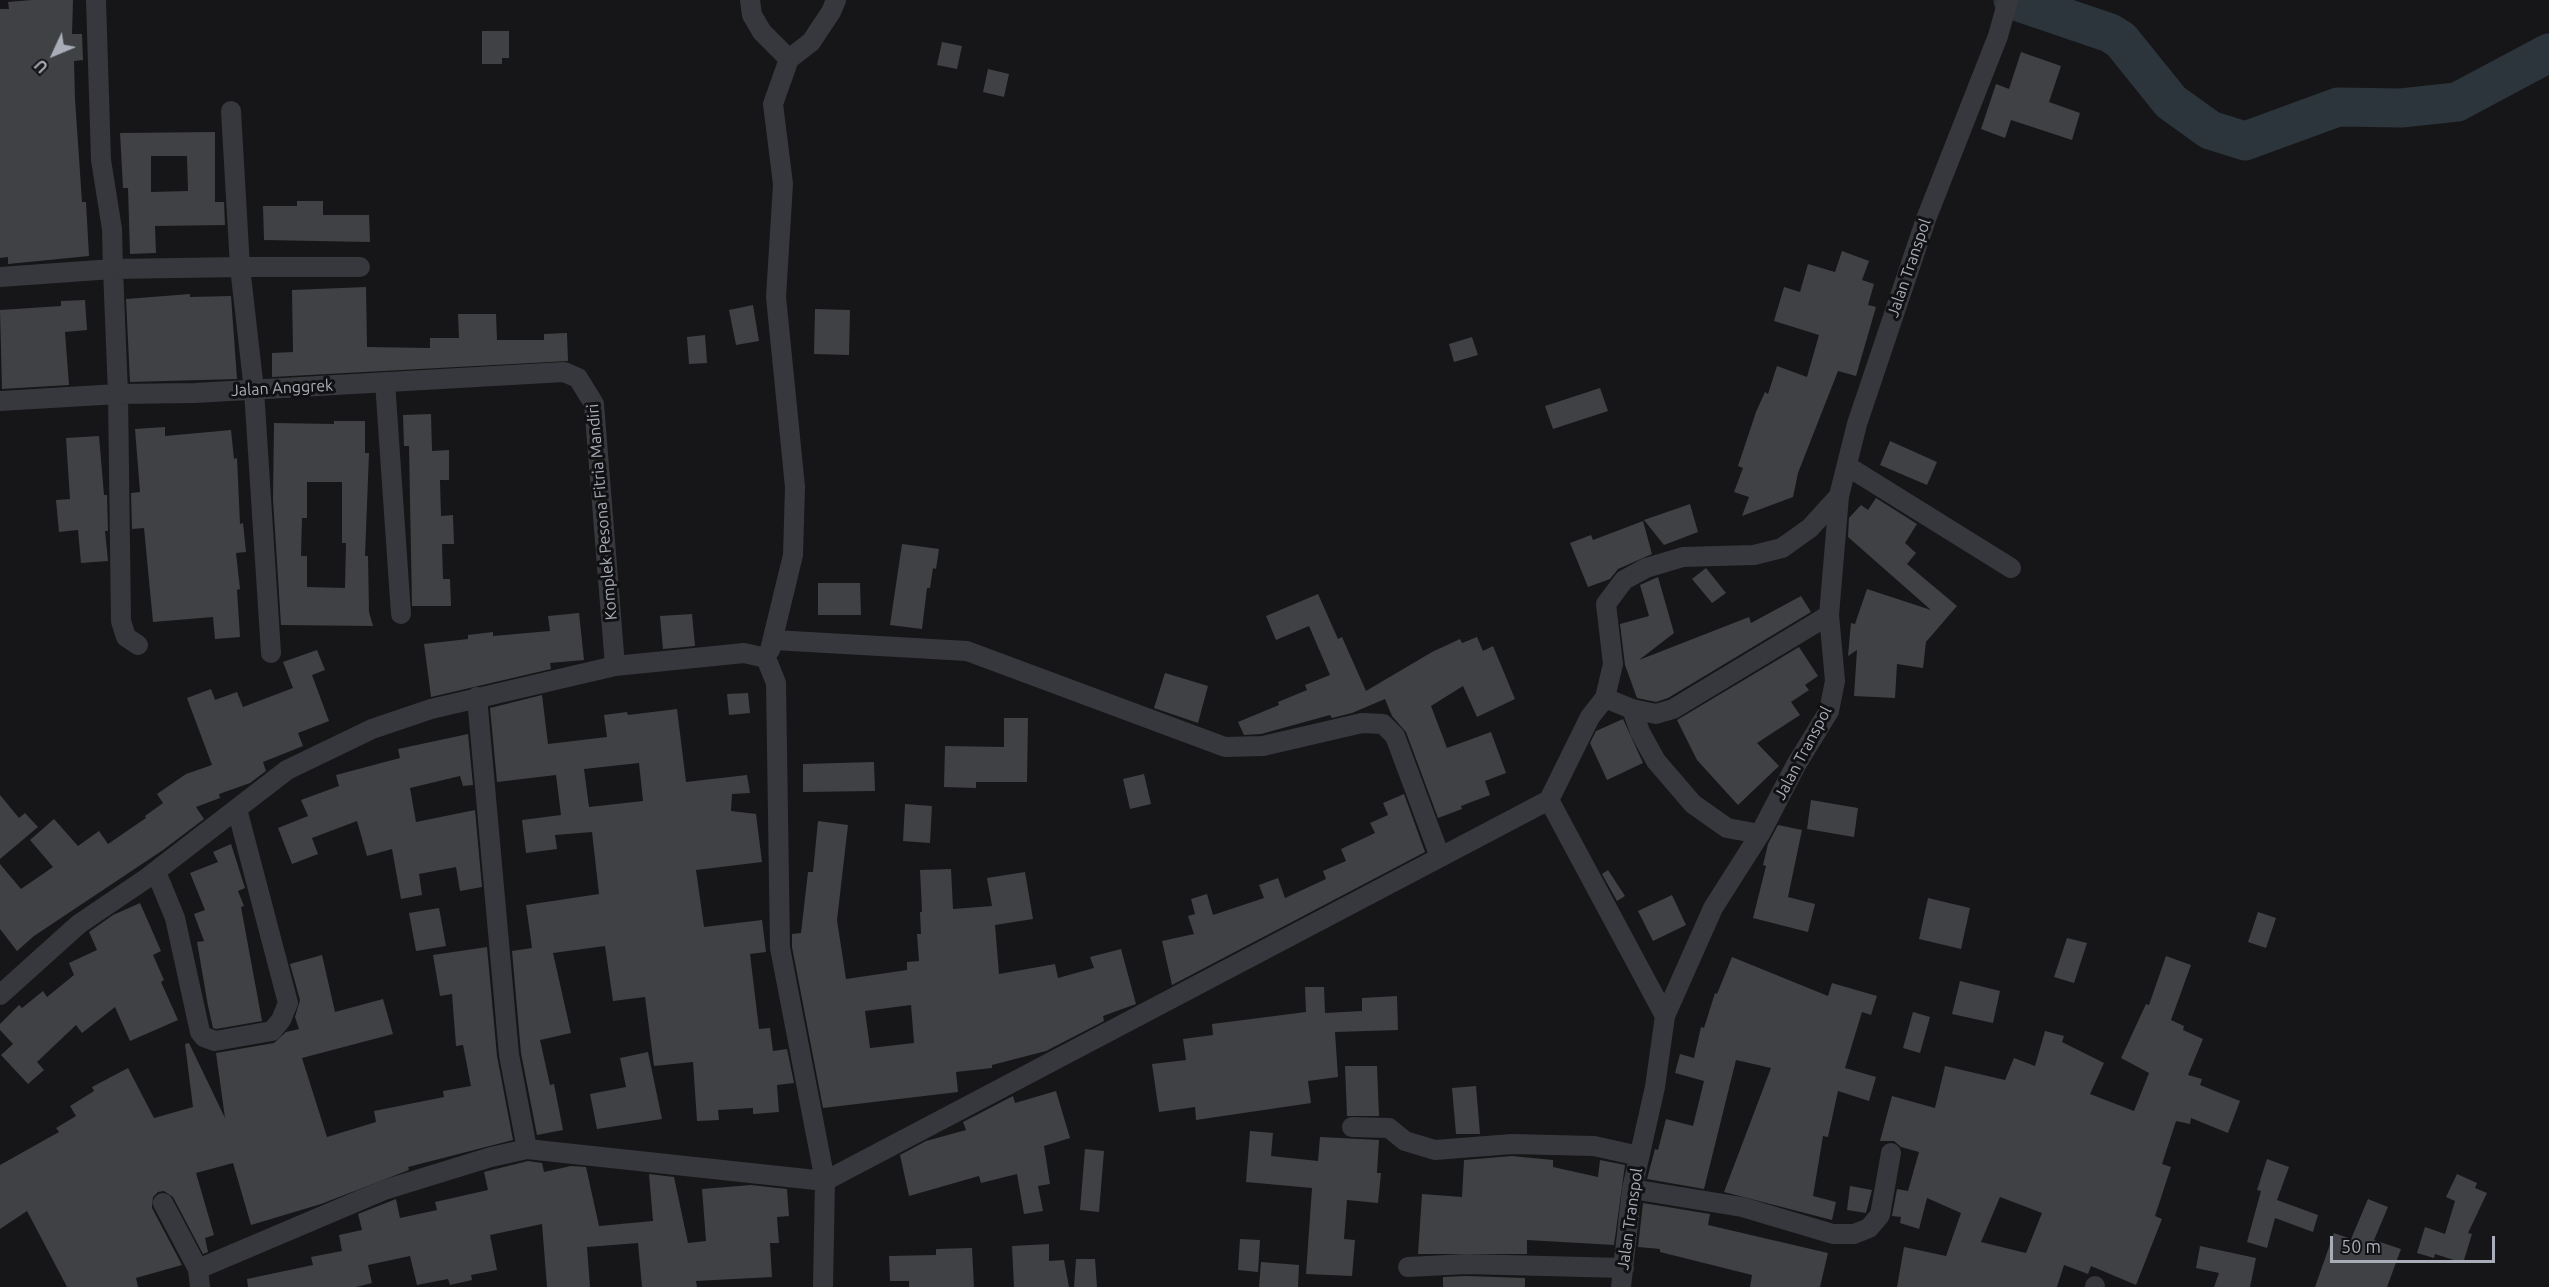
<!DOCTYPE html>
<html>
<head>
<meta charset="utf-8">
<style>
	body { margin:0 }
	#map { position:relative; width:2549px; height:1287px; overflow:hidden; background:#161618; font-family:Ubuntu,sans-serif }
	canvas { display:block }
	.north { position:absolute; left:24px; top:24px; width:60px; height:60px; -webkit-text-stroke:4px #111113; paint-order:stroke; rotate:226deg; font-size:16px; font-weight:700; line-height:24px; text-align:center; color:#a8adb8 }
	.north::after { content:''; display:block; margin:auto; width:21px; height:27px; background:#a8adb8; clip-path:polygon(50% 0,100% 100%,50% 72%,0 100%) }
	.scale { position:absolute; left:2330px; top:1236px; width:165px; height:27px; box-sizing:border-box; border:3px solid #a8adb8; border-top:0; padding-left:8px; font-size:18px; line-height:21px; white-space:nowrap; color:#a8adb8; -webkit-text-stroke:4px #111113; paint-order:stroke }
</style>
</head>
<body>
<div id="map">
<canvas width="2549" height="1287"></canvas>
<div class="north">U</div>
<div class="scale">50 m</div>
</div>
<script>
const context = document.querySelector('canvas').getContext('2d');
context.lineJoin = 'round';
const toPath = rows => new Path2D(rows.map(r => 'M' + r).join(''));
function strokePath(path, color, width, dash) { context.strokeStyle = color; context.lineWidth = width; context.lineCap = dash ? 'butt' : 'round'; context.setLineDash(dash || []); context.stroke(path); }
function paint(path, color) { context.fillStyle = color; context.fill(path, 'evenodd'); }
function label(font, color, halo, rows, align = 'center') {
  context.font = font + ' Ubuntu,sans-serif'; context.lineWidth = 6; context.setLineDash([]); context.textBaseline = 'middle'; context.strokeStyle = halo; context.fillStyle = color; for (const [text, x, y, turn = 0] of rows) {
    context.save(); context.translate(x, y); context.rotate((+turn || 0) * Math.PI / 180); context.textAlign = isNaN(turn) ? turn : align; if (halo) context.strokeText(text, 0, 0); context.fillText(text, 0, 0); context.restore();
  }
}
const river = toPath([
	[2013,0,2110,33,2121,40,2171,102,2210,130,2245,141,2338,107,2401,108,2457,102,2549,53]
]);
const building = toPath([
	[32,0,73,0,72,34,82,34,83,60,74,61,75,99,82,202,86,202,89,256,8,264,8,257,0,258,0,9,9,9,8,2],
	[482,31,509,31,509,58,502,58,502,64,482,64],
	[942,42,962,46,957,69,937,65],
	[2021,52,2061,66,2049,102,2080,113,2072,140,2011,120,2005,138,1981,129,1996,84,2009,89],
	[988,69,1009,74,1004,97,983,92],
	[215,132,215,202,224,202,225,225,155,226,156,253,130,254,128,188,123,188,120,133],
	[151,156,187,156,188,191,151,192],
	[297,201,323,201,323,215,369,215,370,242,264,240,263,206,297,206],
	[1842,251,1869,261,1862,280,1874,284,1868,305,1876,307,1856,376,1838,371,1798,473,1793,497,1742,516,1749,497,1734,492,1743,468,1738,466,1756,412,1765,392,1768,394,1777,366,1807,377,1819,335,1774,321,1784,287,1800,292,1808,264,1835,272],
	[366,287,367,347,430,348,430,338,459,338,458,314,496,314,497,340,544,340,544,334,567,333,568,361,272,377,272,353,293,352,292,290],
	[190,294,190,297,231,296,237,379,130,382,126,299],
	[85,300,87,330,65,332,69,385,2,389,0,310,61,306,61,301],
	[753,305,759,341,736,345,729,310],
	[815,309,850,310,849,355,814,354],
	[705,335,707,363,689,364,687,337],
	[1472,337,1478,355,1454,362,1449,344],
	[1600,388,1608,411,1553,429,1545,406],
	[431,414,432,451,449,450,449,480,440,480,441,516,453,515,454,544,442,544,443,579,450,579,451,606,412,606,409,446,404,446,403,415],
	[334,421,365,421,365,453,369,453,365,556,368,556,369,612,373,626,281,625,273,499,274,423,334,424],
	[307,482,342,482,342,543,346,543,345,588,307,587,307,556,301,556,302,518,307,518],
	[165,427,165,436,231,430,234,459,237,458,240,524,243,523,246,552,236,553,240,589,237,590,240,637,215,639,213,617,153,622,144,528,132,529,131,493,140,492,135,429],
	[99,436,104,495,107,495,108,531,105,531,108,561,81,563,78,530,59,532,56,500,70,499,66,438],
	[1890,441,1937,462,1927,485,1880,465],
	[1876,498,1917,524,1905,543,1916,553,1907,564,1957,606,1926,642,1923,668,1897,664,1895,698,1854,696,1857,650,1848,656,1851,623,1855,624,1867,589,1931,610,1848,537,1849,518,1861,505,1868,510],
	[1690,504,1698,532,1664,545,1644,520],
	[1643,521,1652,554,1618,569,1610,579,1588,587,1570,543,1591,535,1593,540],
	[902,544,939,549,936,569,933,568,930,588,927,588,922,629,890,625],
	[1706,568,1726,593,1712,603,1692,579],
	[1658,577,1674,633,1639,660,1749,617,1751,623,1801,596,1811,612,1668,698,1656,702,1637,698,1625,665,1620,624,1649,616,1640,585],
	[818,583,860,583,861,615,818,615],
	[1318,594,1338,639,1342,637,1366,691,1432,652,1460,639,1462,643,1477,637,1483,651,1493,646,1515,699,1477,717,1463,686,1431,706,1447,748,1491,732,1506,773,1485,781,1490,795,1461,806,1462,809,1438,818,1406,732,1392,716,1385,699,1352,713,1332,718,1330,715,1261,734,1244,735,1238,722,1279,705,1278,702,1307,690,1305,685,1330,675,1309,626,1276,640,1266,616],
	[579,613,584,660,550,663,551,669,431,697,424,644,468,639,468,635,493,632,493,636,550,631,548,616],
	[692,614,695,646,663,649,660,616],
	[1799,647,1818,676,1805,685,1809,690,1791,702,1800,715,1757,743,1779,766,1738,805,1697,760,1677,720],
	[317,650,325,670,312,675,329,721,298,733,303,746,263,762,266,771,250,783,219,794,220,798,196,807,204,819,163,850,34,936,17,951,0,929,0,864,21,889,53,867,30,840,54,819,78,846,99,831,108,844,146,818,145,816,163,803,157,794,186,774,212,765,187,698,211,689,215,700,237,692,243,707,293,688,283,662],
	[1165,673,1208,686,1198,723,1154,708],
	[748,693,750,713,729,715,727,694],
	[542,695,548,744,607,737,604,715,627,712,628,715,677,709,686,782,747,775,750,793,732,794,731,811,756,814,762,862,696,870,704,927,762,920,766,952,750,954,759,1029,770,1028,773,1051,787,1049,794,1083,777,1085,779,1112,753,1114,753,1108,718,1110,719,1120,697,1121,693,1062,654,1066,645,997,613,1001,605,946,553,953,571,1033,540,1040,550,1085,554,1084,563,1130,537,1135,521,1053,512,951,532,948,526,905,599,894,592,832,555,835,557,849,526,853,522,820,561,815,556,775,497,782,490,708],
	[639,763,643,801,589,807,584,769],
	[1004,718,1028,718,1027,782,976,782,976,788,944,787,945,746,1004,747],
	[1623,719,1643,763,1607,780,1590,743,1596,731],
	[468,734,473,785,463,786,460,776,410,788,416,822,475,810,482,887,460,891,456,867,419,874,422,895,401,899,392,849,367,856,357,821,312,838,318,854,292,864,278,828,308,816,301,800,339,786,336,775,400,758,398,749],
	[874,762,875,791,803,792,803,764],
	[1144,774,1151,804,1130,809,1123,779],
	[1404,794,1425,852,1172,985,1162,941,1194,934,1188,916,1195,914,1191,899,1207,894,1213,915,1264,898,1259,885,1278,878,1285,898,1326,879,1323,871,1346,861,1341,849,1375,833,1370,823,1388,815,1383,803],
	[0,795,19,818,25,813,38,827,0,859],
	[1811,800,1858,808,1854,837,1807,829],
	[905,804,932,806,930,843,903,841],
	[818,821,848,825,837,920,846,979,907,970,907,962,919,961,917,934,921,934,920,912,922,912,920,870,951,869,953,909,992,906,987,878,1025,872,1033,919,995,925,999,974,1055,964,1058,978,1094,968,1090,957,1121,949,1136,1004,1103,1016,1104,1021,1046,1051,992,1065,992,1068,956,1072,958,1092,823,1108,792,947,792,934,801,933,808,872,813,872],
	[911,1005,914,1043,870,1048,865,1011],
	[1778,825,1802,830,1788,897,1815,904,1808,932,1753,918,1766,866,1763,865,1768,844],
	[231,844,245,888,238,891,244,906,241,907,262,1021,216,1029,213,1028,208,1006,197,942,204,941,194,914,205,910,190,873,218,862,213,852],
	[1608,870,1625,896,1617,901,1602,874],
	[1672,895,1686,925,1653,941,1638,911],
	[1928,898,1970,908,1961,949,1919,939],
	[140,903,161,951,153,955,164,980,161,982,178,1020,130,1041,115,1007,82,1033,76,1025,37,1062,44,1070,28,1084,1,1055,13,1044,0,1030,0,1024,19,1005,22,1008,43,991,47,997,74,975,69,963,97,950,89,932,113,915],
	[439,908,446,946,416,951,409,913],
	[2258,912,2276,918,2266,948,2248,942],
	[2067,938,2087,943,2074,983,2054,977],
	[487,947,497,1056,513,1140,408,1167,409,1170,321,1204,251,1225,233,1163,196,1173,214,1235,205,1238,208,1252,203,1254,173,1197,164,1191,158,1192,153,1197,152,1208,182,1265,136,1278,138,1287,67,1287,27,1211,0,1229,0,1165,59,1132,56,1128,76,1116,70,1106,94,1091,92,1087,128,1068,154,1118,193,1107,185,1044,189,1043,225,1118,216,1053,274,1043,286,1032,299,1029,295,1017,300,1000,290,964,322,955,335,1012,383,999,393,1034,302,1058,327,1137,376,1122,374,1111,444,1097,443,1091,471,1086,463,1045,456,1046,452,994,440,996,433,955],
	[2166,956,2191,965,2171,1020,2184,1026,2183,1030,2203,1039,2188,1075,2202,1079,2200,1085,2240,1101,2228,1133,2191,1118,2190,1124,2176,1121,2162,1164,2171,1167,2155,1216,2162,1219,2136,1285,2091,1266,2088,1274,2064,1265,2057,1287,1897,1287,1904,1247,1946,1256,1961,1213,1927,1198,1919,1229,1900,1223,1901,1217,1892,1216,1897,1189,1908,1191,1919,1152,1901,1147,1894,1141,1880,1141,1892,1096,1935,1108,1945,1066,2005,1080,2014,1058,2035,1066,2045,1031,2064,1036,2062,1042,2104,1063,2090,1094,2134,1111,2149,1073,2121,1058,2146,1004,2149,1005],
	[2000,1197,2042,1213,2026,1253,1981,1242],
	[1732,957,1828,996,1832,983,1877,996,1871,1015,1862,1012,1845,1068,1876,1077,1869,1101,1838,1091,1828,1137,1823,1136,1813,1196,1836,1202,1832,1220,1724,1192,1771,1068,1736,1060,1704,1189,1647,1179,1655,1149,1658,1150,1666,1119,1693,1126,1704,1081,1675,1073,1680,1054,1694,1058,1701,1027,1704,1028,1715,993,1717,994],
	[1960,981,2000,991,1993,1023,1952,1014],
	[1305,987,1324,987,1325,1013,1362,1011,1362,998,1397,996,1398,1030,1335,1032,1338,1077,1308,1081,1311,1103,1196,1120,1195,1107,1159,1112,1152,1064,1186,1060,1183,1039,1213,1035,1212,1024,1306,1012],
	[1913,1012,1930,1017,1920,1053,1903,1048],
	[648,1052,662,1119,597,1129,590,1094,626,1087,620,1058],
	[1345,1066,1377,1066,1379,1116,1347,1116],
	[1476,1086,1480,1134,1456,1134,1452,1088],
	[1056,1091,1070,1138,1044,1146,1050,1184,1038,1186,1043,1211,1024,1214,1017,1174,981,1183,979,1176,909,1196,900,1155,926,1141,966,1130,963,1122,1013,1096,1015,1103],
	[1250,1131,1273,1133,1271,1156,1318,1161,1320,1137,1379,1140,1377,1173,1381,1173,1378,1203,1347,1200,1344,1239,1355,1240,1352,1276,1306,1274,1312,1188,1246,1182],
	[1085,1149,1104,1151,1099,1212,1080,1210],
	[1512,1156,1553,1160,1553,1167,1598,1177,1600,1160,1625,1165,1614,1245,1527,1240,1527,1254,1418,1254,1422,1194,1462,1197,1464,1160],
	[2267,1159,2289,1167,2277,1200,2318,1215,2313,1232,2275,1218,2267,1248,2247,1242,2261,1191,2257,1190],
	[528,1161,542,1163,544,1172,571,1166,586,1167,599,1226,653,1221,649,1174,674,1177,688,1243,706,1241,702,1189,751,1185,787,1189,789,1216,777,1217,779,1243,770,1243,772,1277,696,1281,697,1287,642,1287,638,1243,587,1247,590,1287,547,1287,542,1224,490,1235,497,1270,471,1275,472,1280,450,1285,448,1279,417,1285,410,1256,368,1265,372,1283,356,1287,248,1287,247,1279,313,1265,311,1257,342,1251,339,1235,362,1230,358,1214,396,1199,400,1218,437,1210,435,1202,488,1190,484,1172],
	[2457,1174,2477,1183,2475,1188,2487,1193,2468,1233,2472,1234,2463,1263,2435,1254,2434,1258,2417,1253,2425,1227,2445,1234,2455,1201,2446,1197],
	[1850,1186,1872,1190,1866,1213,1847,1210],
	[2368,1199,2388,1207,2374,1240,2401,1249,2387,1287,2315,1287,2334,1233,2351,1239],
	[1643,1203,1710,1214,1708,1225,1828,1253,1820,1287,1750,1287,1752,1275,1660,1252,1660,1249,1638,1247],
	[1240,1239,1260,1240,1258,1272,1238,1270],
	[1049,1244,1049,1261,1064,1260,1069,1287,1014,1287,1012,1246],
	[2200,1246,2256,1258,2250,1287,2214,1287,2219,1273,2196,1268],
	[972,1248,974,1287,909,1287,909,1281,890,1281,889,1256,936,1255,936,1249],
	[1076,1259,1095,1259,1097,1287,1074,1287],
	[1261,1262,1299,1265,1298,1287,1259,1287],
	[1466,1276,1525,1278,1525,1287,1443,1287,1443,1277]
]);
const street = toPath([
	[96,0,101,160,112,229,113,269,118,394,121,621,126,637,138,645],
	[750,0,752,15,762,32,789,59],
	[231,111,240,267,360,267],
	[0,277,113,269,240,267,254,390,271,653],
	[385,382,401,614],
	[0,401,118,394,195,393,564,372,578,378,594,404,615,666],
	[1847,466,2011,568],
	[774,640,967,651,1225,747,1263,746,1362,723,1383,724,1395,736,1440,857],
	[770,650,793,555,795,487,776,297,783,184,773,104,789,59,811,42,831,12,836,0],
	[477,697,509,1055,527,1149],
	[1605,698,1632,709,1656,714,1673,709,1829,615],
	[1632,709,1640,732,1656,761,1693,804,1727,828,1760,834],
	[1549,800,1590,717,1605,698,1613,664,1606,604,1624,580,1646,568,1683,557,1754,555,1782,548,1810,528,1839,496],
	[156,872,175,918,200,1032,204,1037,215,1041,272,1031,281,1020,288,1003,237,809],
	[0,995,79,924,147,878,287,770,372,729,431,709,615,666,744,653,766,658,776,683,780,948,825,1181,823,1287],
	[1352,1127,1389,1128,1405,1141,1435,1150,1512,1144,1594,1146,1639,1156],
	[1632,1189,1742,1207,1833,1234,1854,1234,1869,1228,1880,1215,1891,1153],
	[163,1203,198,1269,200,1287],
	[1408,1267,1466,1264,1624,1268],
	[198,1269,384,1190,491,1157,527,1149,825,1181,1549,800,1665,1016],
	[1621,1287,1632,1189,1655,1087,1665,1016,1713,908,1760,834,1796,765,1829,711,1835,681,1829,615,1839,496,1857,424,1926,219,1998,36,2008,0],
	[2095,1287,2095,1286]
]);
const streetNames = [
	["Jalan Transpol",1909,268,-71],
	["Jalan Anggrek",282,388,-3],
	["Komplek Pesona Fitria Mandiri",602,512,-95],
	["Jalan Transpol",1803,753,-62],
	["Jalan Transpol",1630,1219,-82]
];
strokePath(river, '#2c353c', 39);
paint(building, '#404145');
strokePath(street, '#37383d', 20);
label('16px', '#a8adb8', '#111113', streetNames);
</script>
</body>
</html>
